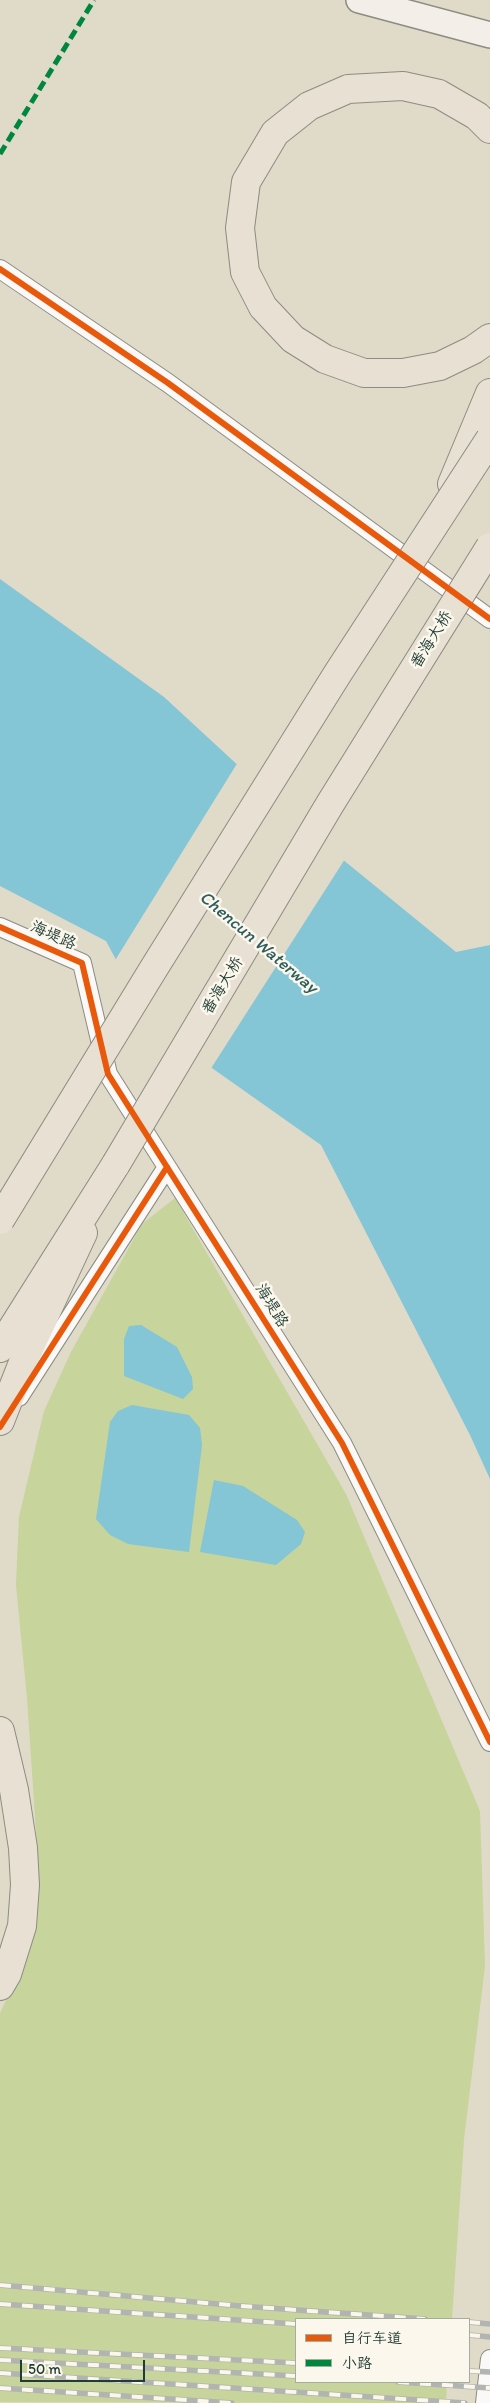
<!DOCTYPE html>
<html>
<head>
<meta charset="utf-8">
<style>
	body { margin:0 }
	#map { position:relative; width:490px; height:2403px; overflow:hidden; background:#e0dac8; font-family:Itim,"LXGW WenKai TC",sans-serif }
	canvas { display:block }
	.legend { position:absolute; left:295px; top:2318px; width:175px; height:65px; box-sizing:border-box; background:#fbf7ec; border:1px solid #a3ada2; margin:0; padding:6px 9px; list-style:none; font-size:15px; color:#1f3d34 }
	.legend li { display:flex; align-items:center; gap:10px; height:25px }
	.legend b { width:25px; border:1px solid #a3ada2 }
	.scale { position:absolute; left:20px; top:2360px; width:125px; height:22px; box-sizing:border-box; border:2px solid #1f3d34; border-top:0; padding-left:6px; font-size:15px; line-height:18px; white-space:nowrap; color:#1f3d34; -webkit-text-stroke:4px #fbf7ec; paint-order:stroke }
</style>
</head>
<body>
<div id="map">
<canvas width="490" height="2403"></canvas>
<ul class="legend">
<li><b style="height:6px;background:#e8590c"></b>自行车道</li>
<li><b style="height:6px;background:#00873e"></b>小路</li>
</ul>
<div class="scale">50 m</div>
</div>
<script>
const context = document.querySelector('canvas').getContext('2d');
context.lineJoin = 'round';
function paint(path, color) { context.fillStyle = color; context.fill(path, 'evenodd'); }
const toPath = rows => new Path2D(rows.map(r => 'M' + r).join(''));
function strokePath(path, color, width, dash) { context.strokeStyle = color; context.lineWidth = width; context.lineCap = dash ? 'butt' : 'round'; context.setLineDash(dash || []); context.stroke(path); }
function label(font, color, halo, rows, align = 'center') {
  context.font = font + ' Itim,"LXGW WenKai TC",sans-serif'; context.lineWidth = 5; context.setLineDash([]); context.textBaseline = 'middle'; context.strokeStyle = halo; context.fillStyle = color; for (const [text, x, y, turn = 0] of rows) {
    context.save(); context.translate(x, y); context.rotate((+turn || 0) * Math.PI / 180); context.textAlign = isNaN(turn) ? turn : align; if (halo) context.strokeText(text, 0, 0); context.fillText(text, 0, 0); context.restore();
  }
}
const green = toPath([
	[175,1198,346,1494,480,1811,485,1966,464,2139,452,2319,296,2319,296,2382,447,2382,446,2403,0,2402,0,2013,21,1969,34,1922,38,1861,27,1698,16,1585,19,1517,44,1411,71,1352,142,1224]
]);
const water = toPath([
	[0,579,164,697,320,841,456,952,490,945,490,1479,470,1435,321,1145,151,1025,106,941,0,886],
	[141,1325,177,1347,192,1377,193,1389,183,1399,124,1376,124,1339,129,1326],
	[132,1405,189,1415,200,1428,202,1445,189,1552,128,1544,110,1535,96,1519,110,1422,118,1411],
	[214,1480,243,1486,297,1520,305,1532,301,1544,276,1565,200,1552]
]);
const pier = toPath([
	[238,762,345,859,210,1070,149,1027,114,962]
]);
const minor = toPath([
	[0,269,168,383,490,619],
	[0,927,82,963,108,1074,342,1443,490,1742],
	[19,1397,167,1167],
	[485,2403,490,2359]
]);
const secondary = toPath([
	[359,0,490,35]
]);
const primary = toPath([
	[490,129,477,116,439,94,403,86,348,89,309,106,275,133,246,182,240,228,245,272,263,307,293,339,325,359,364,373,403,373,440,366,473,350,490,338],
	[452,484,490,393],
	[0,1421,26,1355,83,1233],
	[0,1731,14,1790,23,1848,25,1885,22,1926,7,1974,0,1986]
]);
const trunk = toPath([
	[0,1348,116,1164]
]);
const rail = toPath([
	[0,2285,241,2306,425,2319],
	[0,2304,296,2324],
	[469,2322,490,2324],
	[469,2335,490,2337],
	[0,2348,296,2363],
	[0,2360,296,2376],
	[469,2371,490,2372],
	[0,2373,465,2403],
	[398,2382,490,2388],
	[0,2388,232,2403]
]);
const trunkBridge = toPath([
	[116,1164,330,804,490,547],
	[0,1220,154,968,338,673,490,439]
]);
const quiet = toPath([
	[0,154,94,0]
]);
const cycleway = toPath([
	[0,269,168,383,490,619],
	[0,927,82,963,108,1074,342,1443,490,1742],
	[0,1427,167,1167]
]);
const streetNames = [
	["番海大桥",432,640,-58],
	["海堤路",53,936,24],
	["番海大桥",223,986,-59],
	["海堤路",271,1306,58]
];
const waterNames = [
	["Chencun Waterway",258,943,40]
];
paint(green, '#c7d49b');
paint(water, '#84c5d6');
paint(pier, '#e0dac8');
strokePath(minor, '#8b8c82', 20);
strokePath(secondary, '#8b8c82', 28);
strokePath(primary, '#8b8c82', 30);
strokePath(trunk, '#8b8c82', 30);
strokePath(minor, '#faf9f7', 18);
strokePath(secondary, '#f3efe8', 25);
strokePath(primary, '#e7e0d3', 28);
strokePath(trunk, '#e7e0d3', 28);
strokePath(rail, '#b1b4b0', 5.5);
strokePath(rail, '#fbf7ec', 4, [11]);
strokePath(trunkBridge, '#8b8c82', 30, []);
strokePath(trunkBridge, '#e7e0d3', 28);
strokePath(quiet, '#00873e', 5, [10, 5]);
strokePath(cycleway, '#e8590c', 6);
label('16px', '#1f3d34', '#fbf7ec', streetNames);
label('italic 18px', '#2e5d5e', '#fbf7ec', waterNames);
</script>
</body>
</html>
